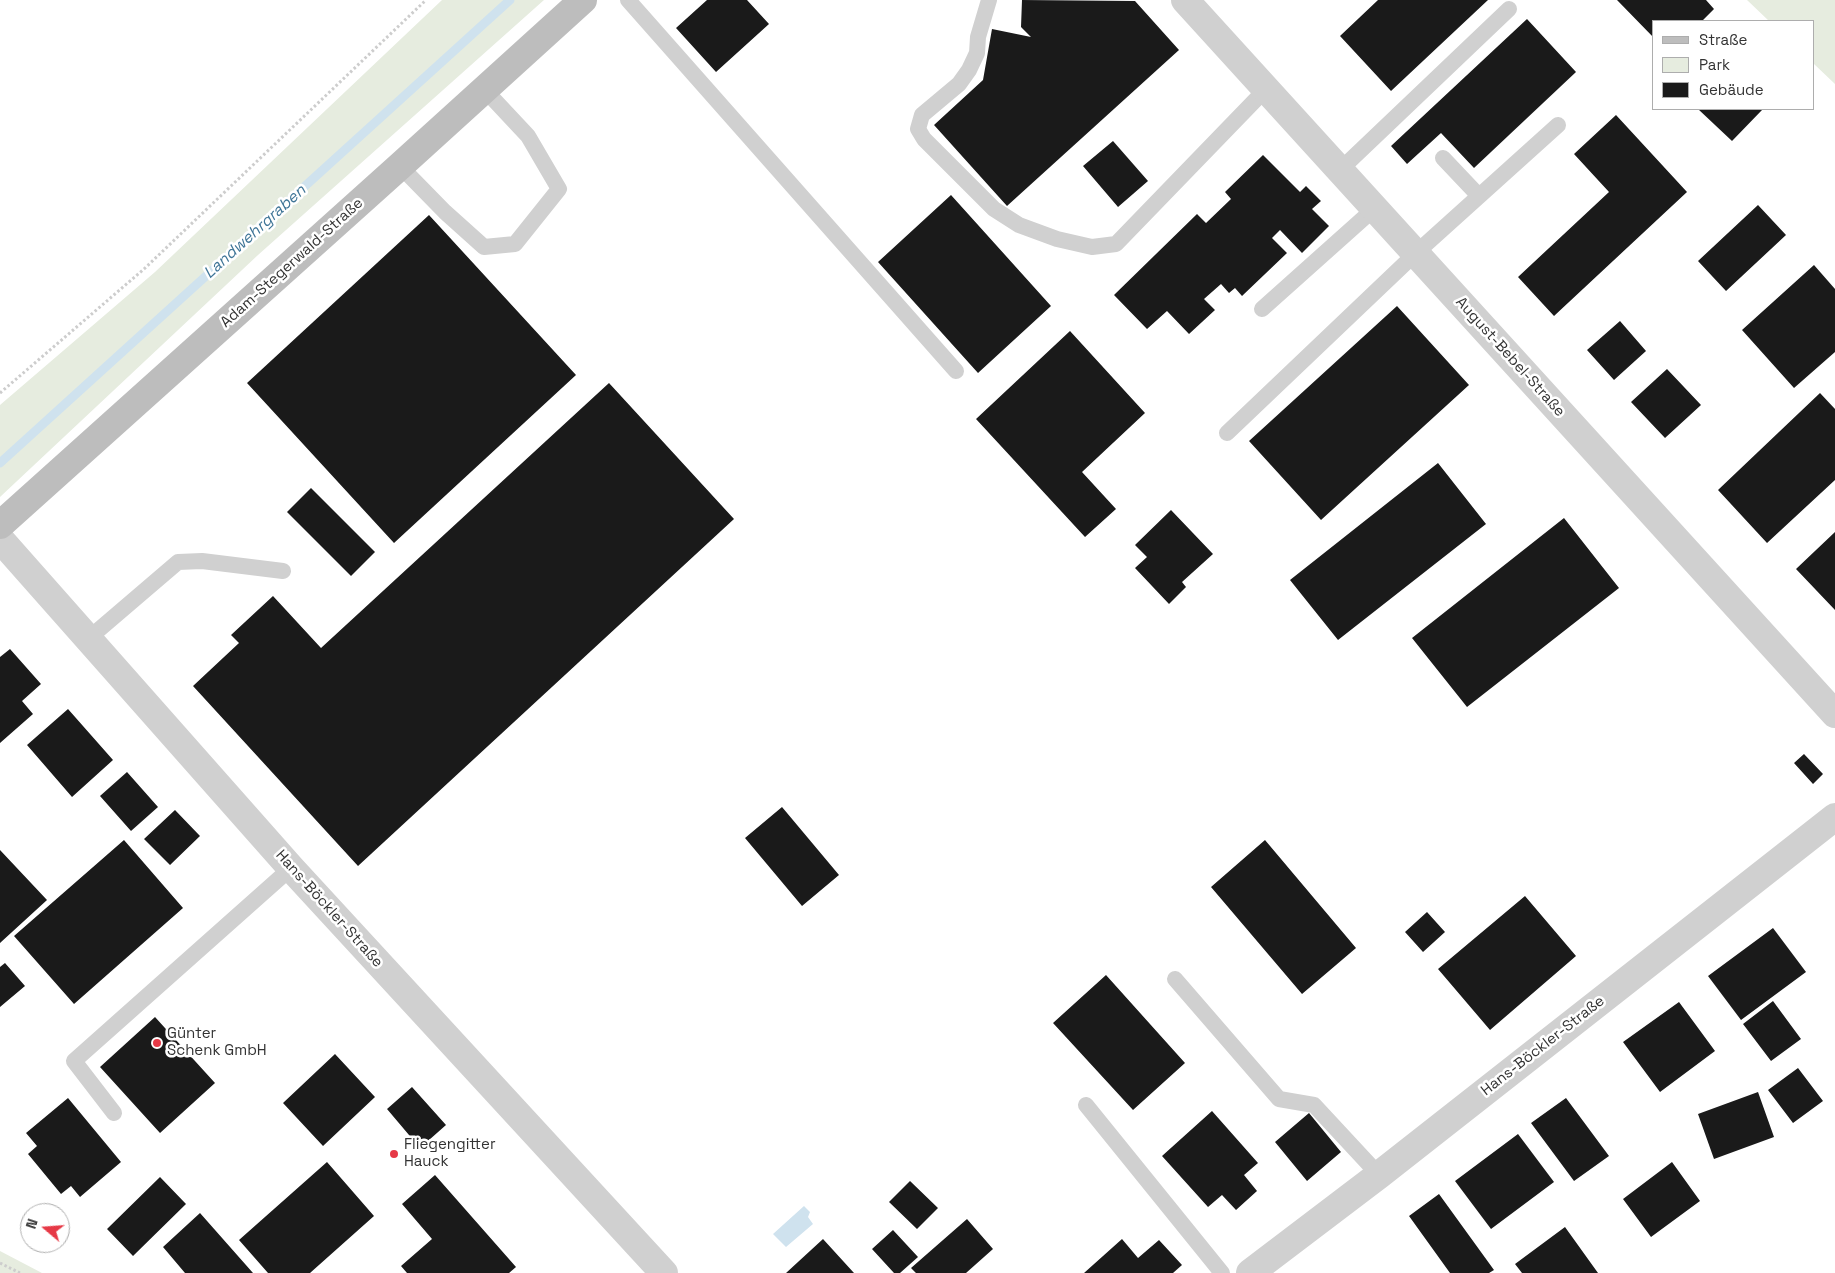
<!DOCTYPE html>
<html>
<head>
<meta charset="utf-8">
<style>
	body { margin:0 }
	#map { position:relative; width:1835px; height:1273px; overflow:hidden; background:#fff; font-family:"Space Grotesk",sans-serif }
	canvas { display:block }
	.legend { position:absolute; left:1652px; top:20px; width:162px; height:90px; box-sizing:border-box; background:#fff; border:1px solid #adadad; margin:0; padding:6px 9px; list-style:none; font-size:15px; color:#333 }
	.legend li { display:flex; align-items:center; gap:10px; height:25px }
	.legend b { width:25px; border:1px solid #adadad }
	.north { position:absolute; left:20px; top:1203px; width:50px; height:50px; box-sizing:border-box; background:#fff; border:1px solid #adadad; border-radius:50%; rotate:288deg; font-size:14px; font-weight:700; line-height:20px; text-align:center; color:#333 }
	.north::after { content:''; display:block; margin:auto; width:18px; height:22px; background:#e63946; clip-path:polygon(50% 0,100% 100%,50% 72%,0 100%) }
</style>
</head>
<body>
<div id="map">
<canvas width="1835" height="1273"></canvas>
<ul class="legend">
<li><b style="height:6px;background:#bdbdbd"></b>Straße</li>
<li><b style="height:14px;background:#e6ecdf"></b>Park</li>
<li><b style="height:14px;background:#1a1a1a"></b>Gebäude</li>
</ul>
<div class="north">N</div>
</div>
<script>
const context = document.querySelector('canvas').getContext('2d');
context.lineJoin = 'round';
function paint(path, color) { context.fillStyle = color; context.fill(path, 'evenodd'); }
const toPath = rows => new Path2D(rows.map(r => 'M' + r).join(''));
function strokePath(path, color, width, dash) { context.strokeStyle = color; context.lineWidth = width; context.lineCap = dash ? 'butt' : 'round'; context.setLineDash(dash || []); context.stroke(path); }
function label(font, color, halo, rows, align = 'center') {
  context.font = font + ' "Space Grotesk",sans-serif'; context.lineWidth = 5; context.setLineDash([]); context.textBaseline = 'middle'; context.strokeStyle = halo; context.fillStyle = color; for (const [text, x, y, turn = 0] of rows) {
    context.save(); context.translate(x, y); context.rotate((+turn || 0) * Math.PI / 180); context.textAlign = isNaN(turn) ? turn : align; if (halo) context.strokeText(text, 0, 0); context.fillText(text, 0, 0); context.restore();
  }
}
const green = toPath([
	[442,0,544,0,258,255,0,497,0,405,155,272],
	[1747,0,1835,0,1835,84,1814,64,1814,21,1769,21],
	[0,1251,42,1273,0,1273]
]);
const water = toPath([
	[804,1206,810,1212,808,1217,813,1224,786,1247,773,1234]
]);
const stream = toPath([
	[0,463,510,0]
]);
const building = toPath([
	[707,0,747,0,769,24,716,72,676,28],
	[1022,0,1135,1,1179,50,1007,206,934,125,983,80,992,29,1031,37,1021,27],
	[1378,0,1488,0,1391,91,1340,36],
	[1617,0,1706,0,1714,9,1702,21,1654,21,1654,38],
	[1527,19,1576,72,1474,168,1441,133,1407,164,1391,146],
	[1698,109,1763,109,1732,141],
	[1616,115,1687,192,1554,316,1518,277,1609,192,1574,154],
	[1113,141,1148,181,1118,207,1083,166],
	[1263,155,1300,192,1306,186,1321,201,1312,209,1329,226,1302,253,1280,230,1272,238,1287,253,1242,296,1235,288,1229,293,1221,284,1204,299,1215,310,1189,334,1167,311,1147,329,1114,295,1197,214,1206,223,1231,199,1225,192],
	[951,195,1051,306,978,373,878,262],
	[1758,205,1786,235,1726,291,1698,261],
	[429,215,576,375,394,543,247,383],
	[1814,265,1835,289,1835,352,1794,388,1742,330],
	[1397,306,1469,385,1321,520,1249,441],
	[1620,321,1646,351,1614,380,1587,350],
	[1070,331,1145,413,1082,472,1116,509,1085,537,976,419],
	[1667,369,1701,405,1665,438,1631,402],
	[609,383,734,519,358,866,193,686,239,643,231,635,273,596,321,648],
	[1820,393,1835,409,1835,480,1767,543,1718,490],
	[1438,463,1486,524,1338,640,1290,580],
	[311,488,375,552,351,576,287,512],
	[1171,510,1213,554,1182,582,1186,587,1169,604,1135,568,1147,557,1135,545],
	[1564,518,1619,588,1467,707,1412,638],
	[1835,532,1835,610,1796,569],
	[10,649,41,684,22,701,33,714,0,743,0,657],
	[68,709,113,760,72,797,27,745],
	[1804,754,1823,774,1813,784,1794,763],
	[127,772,158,807,131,831,100,796],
	[782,807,839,875,802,906,745,838],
	[175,810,200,836,170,865,144,839],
	[124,840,183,908,74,1004,14,936],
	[1265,840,1356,948,1302,994,1211,887],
	[0,850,47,900,0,943],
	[1525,896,1576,956,1490,1030,1438,969],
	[1427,912,1445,932,1423,952,1405,932],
	[1773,928,1806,972,1741,1020,1708,976],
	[5,963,25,986,0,1007,0,967],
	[1106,975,1185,1063,1133,1110,1053,1023],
	[1773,1001,1801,1039,1771,1061,1743,1024],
	[1679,1002,1715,1051,1660,1092,1623,1042],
	[155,1017,215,1083,160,1133,100,1067],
	[335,1054,375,1097,323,1146,283,1103],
	[1798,1068,1823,1101,1793,1123,1768,1090],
	[412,1087,446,1125,420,1148,387,1109],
	[1758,1092,1774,1137,1714,1159,1698,1114],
	[68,1098,121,1162,80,1197,71,1186,61,1194,28,1154,37,1146,26,1133],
	[1566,1098,1609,1156,1574,1181,1531,1123],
	[1212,1111,1258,1163,1244,1175,1257,1191,1236,1210,1222,1195,1208,1207,1162,1156],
	[1309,1113,1341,1152,1307,1181,1275,1142],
	[1518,1134,1554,1182,1491,1229,1455,1181],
	[327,1162,374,1216,310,1273,268,1273,239,1240],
	[1672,1162,1700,1201,1651,1237,1623,1199],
	[435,1175,516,1267,509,1273,407,1273,401,1266,432,1239,402,1204],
	[160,1177,186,1204,133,1256,107,1229],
	[910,1181,938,1208,917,1229,889,1202],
	[1439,1194,1494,1270,1489,1273,1450,1273,1409,1216],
	[200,1213,253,1273,185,1273,163,1247],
	[967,1219,993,1249,966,1273,916,1273,911,1268],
	[1565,1227,1598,1273,1522,1273,1515,1264],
	[893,1230,918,1257,900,1273,894,1273,872,1249],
	[823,1239,854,1273,786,1273],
	[1122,1239,1138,1258,1159,1240,1182,1265,1173,1273,1084,1273]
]);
const path = toPath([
	[0,393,144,269,426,0],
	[0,1263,20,1273]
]);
const lane = toPath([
	[628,0,956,371],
	[989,0,978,37,977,53,969,70,959,84,922,115,918,129,924,139,994,209,1019,225,1057,239,1092,247,1116,244,1266,89],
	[1443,158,1479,196],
	[400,166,445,212,484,247,515,244,559,189,528,136,484,89],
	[1340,170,1509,9],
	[1262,309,1375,208],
	[1227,433,1416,253,1558,125],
	[88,639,178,562,202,561,283,571],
	[1175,979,1279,1099,1314,1105,1379,1175],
	[1086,1105,1222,1273],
	[114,1113,74,1061,291,868]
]);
const street = toPath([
	[1185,0,1835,714],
	[0,539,291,868,664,1273],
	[1250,1273,1379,1175,1835,817]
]);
const secondary = toPath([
	[0,525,400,166,583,0]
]);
const markers = [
	[157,1043,5,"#e63946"],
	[394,1154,5,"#e63946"]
];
const streetNames = [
	["Adam-Stegerwald-Straße",292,263,-42],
	["August-Bebel-Straße",1510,357,48],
	["Hans-Böckler-Straße",329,909,48],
	["Hans-Böckler-Straße",1543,1046,-38]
];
const poiNames = [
	["Günter",167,1034],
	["Schenk GmbH",167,1051],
	["Fliegengitter",404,1145],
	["Hauck",404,1162]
];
const waterNames = [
	["Landwehrgraben",255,232,-42]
];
paint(green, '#e6ecdf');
paint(water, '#cfe2ee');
strokePath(stream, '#cfe2ee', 9);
paint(building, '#1a1a1a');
strokePath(path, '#cdcdcd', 3, [2.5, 2.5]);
strokePath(lane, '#d0d0d0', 16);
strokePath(street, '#d0d0d0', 28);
strokePath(secondary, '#bdbdbd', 28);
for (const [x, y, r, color] of markers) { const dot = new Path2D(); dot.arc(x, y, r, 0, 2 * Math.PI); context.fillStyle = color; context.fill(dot); strokePath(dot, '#fff', 2); }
label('15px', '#333', '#fff', streetNames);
label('15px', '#333', '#fff', poiNames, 'left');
label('italic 16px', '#3f7597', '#fff', waterNames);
</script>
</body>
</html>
